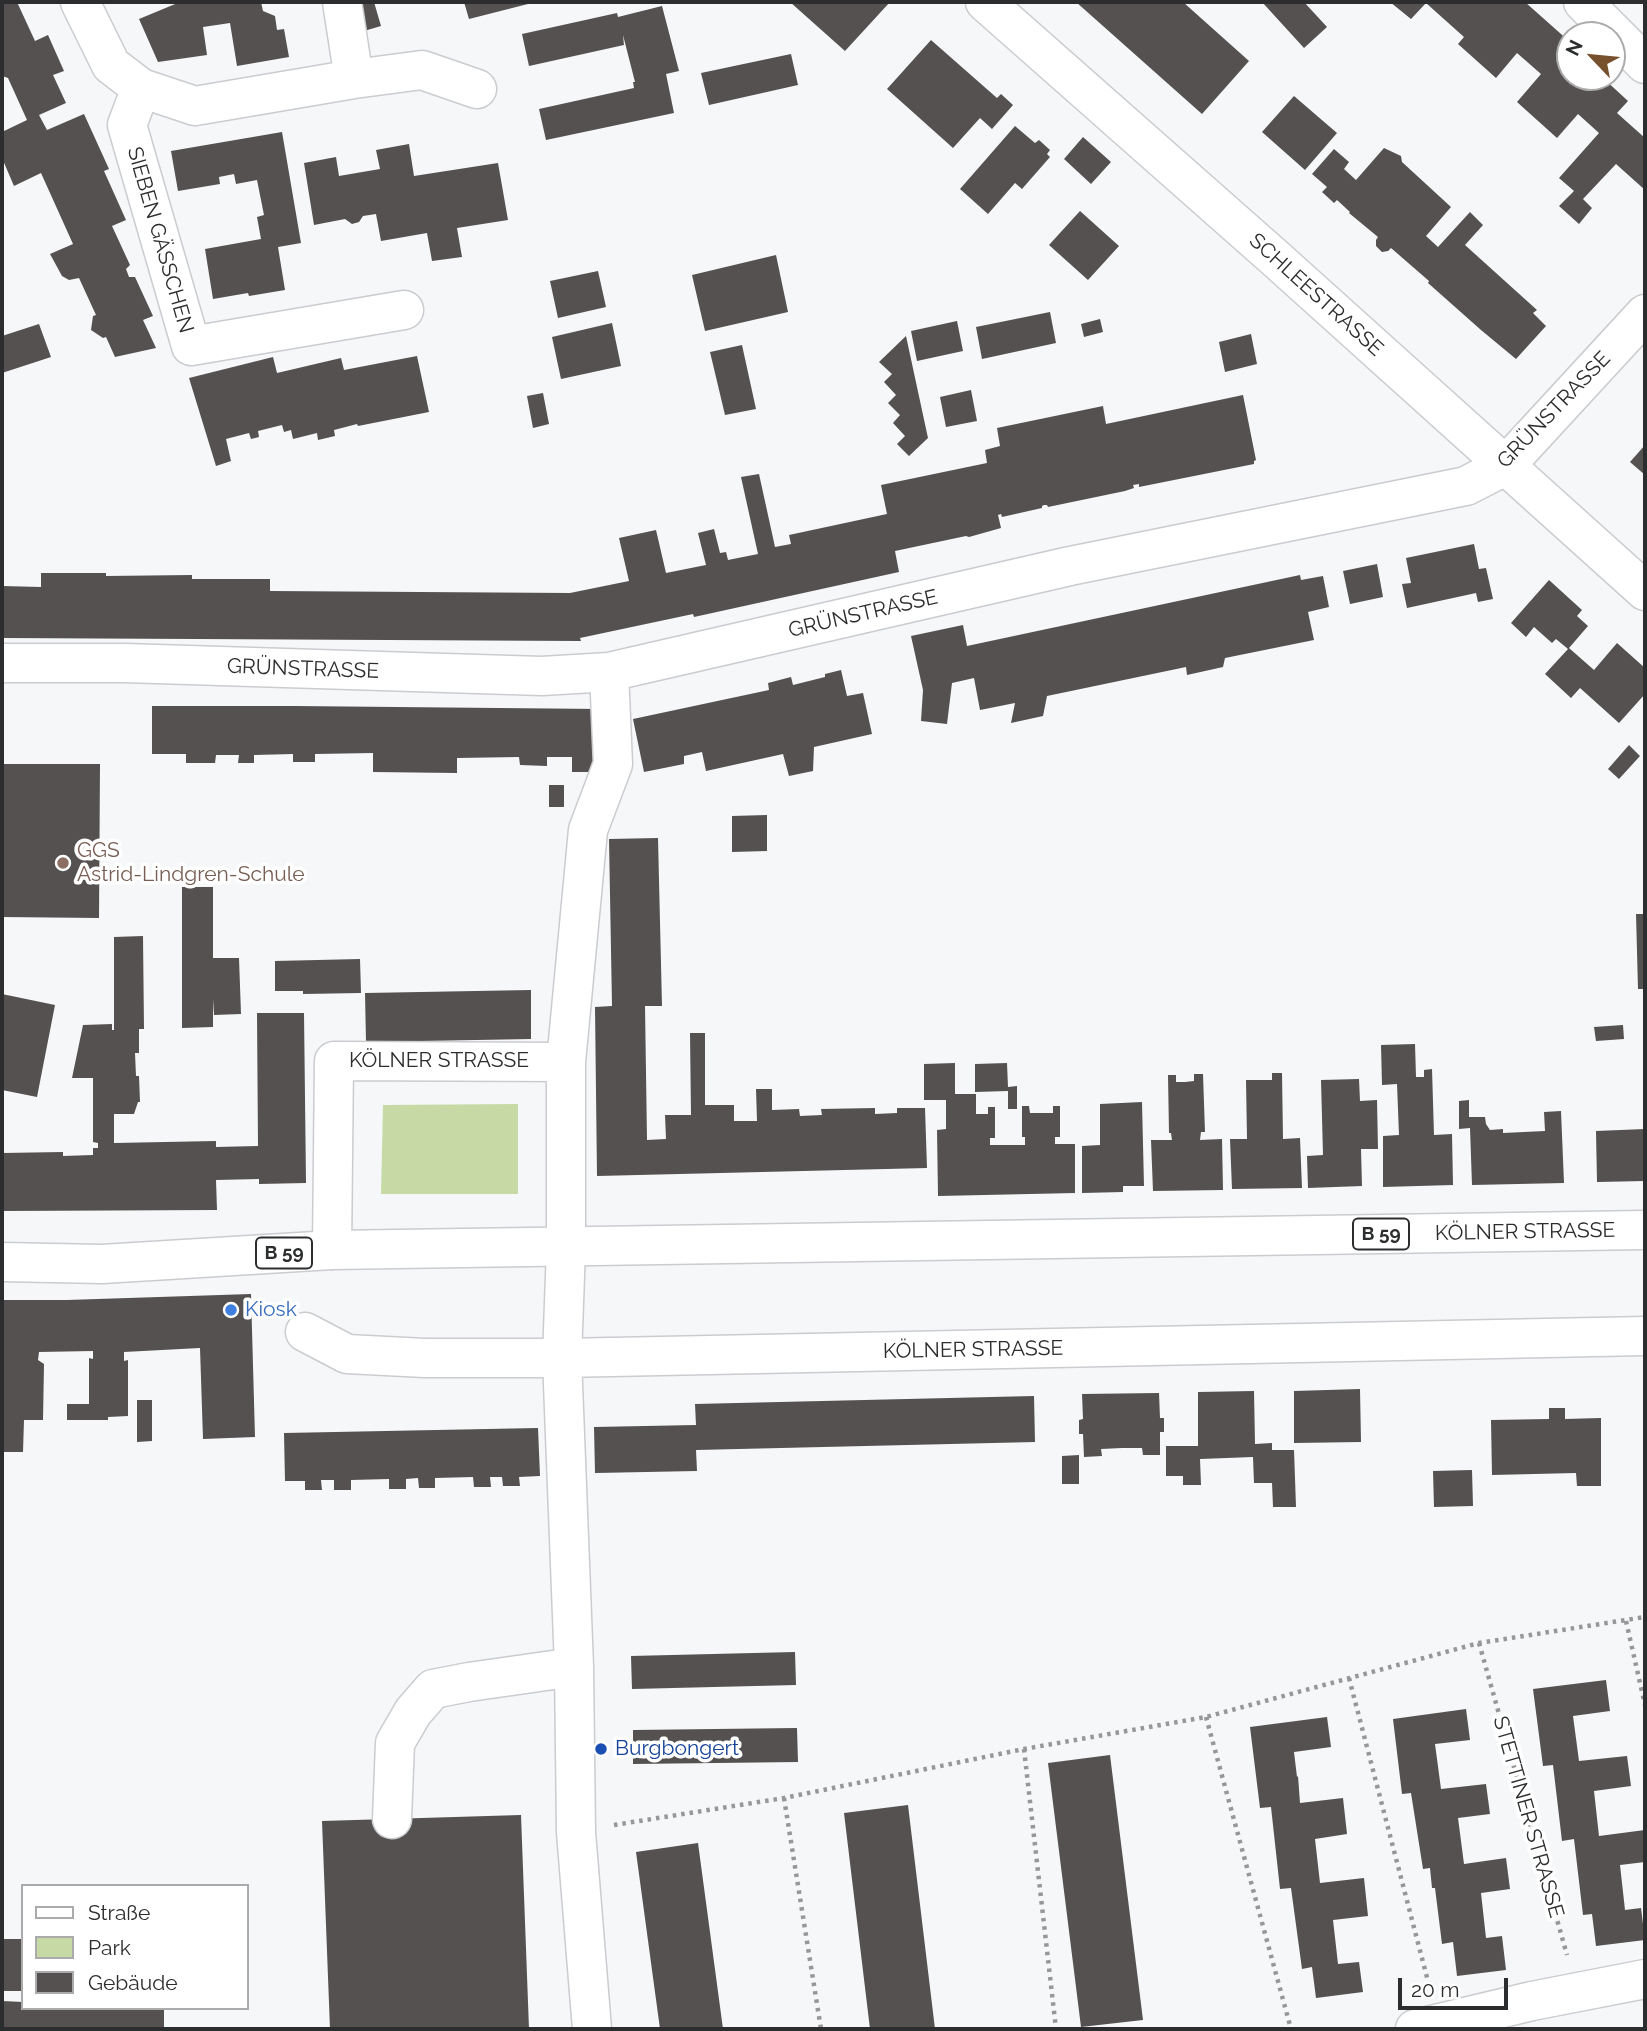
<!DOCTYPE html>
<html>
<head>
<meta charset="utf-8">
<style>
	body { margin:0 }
	#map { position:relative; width:1647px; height:2031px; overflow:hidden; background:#f5f7f9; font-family:Raleway,sans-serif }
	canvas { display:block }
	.frame { position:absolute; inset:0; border:4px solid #2c2d2e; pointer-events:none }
	.legend { position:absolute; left:21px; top:1884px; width:228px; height:126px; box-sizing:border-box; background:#fff; border:2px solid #ababab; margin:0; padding:9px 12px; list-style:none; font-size:21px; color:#2c2d2e }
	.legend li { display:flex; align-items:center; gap:14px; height:35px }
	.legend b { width:35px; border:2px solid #ababab }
	.north { position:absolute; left:1556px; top:21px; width:70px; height:70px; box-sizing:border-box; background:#fff; border:2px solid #ababab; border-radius:50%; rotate:296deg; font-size:19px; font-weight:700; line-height:28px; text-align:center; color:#2c2d2e }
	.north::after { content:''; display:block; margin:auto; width:24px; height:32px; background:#77512d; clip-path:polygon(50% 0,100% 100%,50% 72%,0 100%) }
	.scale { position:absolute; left:1398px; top:1978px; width:110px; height:32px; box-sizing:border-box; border:4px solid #2c2d2e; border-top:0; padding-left:9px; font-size:21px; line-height:24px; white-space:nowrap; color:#2c2d2e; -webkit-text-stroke:5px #fff; paint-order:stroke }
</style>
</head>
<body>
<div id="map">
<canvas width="1647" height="2031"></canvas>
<div class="frame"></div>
<ul class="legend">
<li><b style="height:9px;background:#fff"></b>Straße</li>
<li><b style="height:19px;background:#c7daa6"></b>Park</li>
<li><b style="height:19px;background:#545150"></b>Gebäude</li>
</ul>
<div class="north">N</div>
<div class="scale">20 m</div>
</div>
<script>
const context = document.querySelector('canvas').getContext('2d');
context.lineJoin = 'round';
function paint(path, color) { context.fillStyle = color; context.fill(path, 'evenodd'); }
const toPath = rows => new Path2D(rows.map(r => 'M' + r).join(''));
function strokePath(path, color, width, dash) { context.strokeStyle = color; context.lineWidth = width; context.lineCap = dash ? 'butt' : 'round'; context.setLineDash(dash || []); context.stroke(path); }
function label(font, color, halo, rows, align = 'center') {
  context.font = font + ' Raleway,sans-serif'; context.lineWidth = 7; context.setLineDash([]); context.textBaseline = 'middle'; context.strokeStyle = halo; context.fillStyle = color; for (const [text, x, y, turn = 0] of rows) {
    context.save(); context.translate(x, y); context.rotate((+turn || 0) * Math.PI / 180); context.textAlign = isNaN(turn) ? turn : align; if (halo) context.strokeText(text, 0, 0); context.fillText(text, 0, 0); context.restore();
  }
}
const green = toPath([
	[518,1104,518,1194,381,1194,383,1105]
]);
const building = toPath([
	[2,2,17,2,35,41,48,35,64,71,53,75,66,103,39,115,47,130,84,114,109,169,104,171,126,220,112,226,130,265,126,269,129,277,135,277,153,316,143,320,156,348,115,357,106,337,103,338,91,330,93,316,96,315,79,278,69,280,62,276,50,254,73,244,41,173,14,186,2,158,2,132,27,120,8,78,2,76],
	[180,2,261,2,263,11,275,16,277,30,284,29,289,57,237,66,230,23,203,27,207,55,158,62,139,19],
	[356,2,374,2,381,26,364,31],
	[464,2,527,2,528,4,469,19],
	[790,2,890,2,845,51],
	[1076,2,1183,2,1249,61,1202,114],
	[1262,2,1304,2,1327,27,1304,48],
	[1390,2,1525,2,1570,42,1567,46,1570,49,1570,77,1602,77,1628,101,1617,113,1645,138,1645,190,1616,164,1583,199,1592,208,1579,224,1559,206,1574,191,1559,178,1599,133,1578,114,1557,138,1517,102,1541,74,1517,53,1496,78,1458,44,1464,37,1426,3,1411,19],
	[662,6,679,71,666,74,674,113,546,140,539,109,634,88,633,82,635,82,623,35,624,45,529,66,522,34,617,13,618,17],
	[931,40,997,98,1001,94,1013,105,992,129,980,118,953,148,887,89],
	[791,54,798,85,709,105,701,73],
	[1294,96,1337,133,1305,170,1262,132],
	[1015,126,1035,143,1039,140,1050,150,1047,154,1050,157,1022,189,1015,183,988,214,960,189],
	[282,132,301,243,278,247,285,290,249,296,248,293,213,299,205,249,261,239,257,217,264,215,257,180,236,184,234,174,219,177,220,184,178,191,171,151],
	[1083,137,1111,162,1091,184,1064,159],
	[409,144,414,176,498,163,508,220,457,228,462,257,432,261,427,233,381,241,376,214,363,216,359,222,352,224,345,219,314,225,304,163,336,157,339,176,380,169,376,150],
	[1384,148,1401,156,1402,162,1451,207,1426,236,1438,247,1470,212,1483,225,1465,245,1537,310,1533,313,1546,326,1516,359,1481,330,1428,283,1429,281,1391,248,1388,251,1382,252,1376,246,1376,240,1378,237,1349,213,1350,212,1337,200,1334,203,1322,192,1327,187,1312,174,1334,149,1349,162,1344,169,1356,180],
	[1080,211,1119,246,1088,280,1049,245],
	[776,255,788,312,705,331,692,275],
	[598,271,606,307,558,318,550,281],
	[1050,312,1056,343,982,359,976,327],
	[1100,319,1103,332,1084,337,1081,324],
	[957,321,963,351,917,361,911,331],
	[612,323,621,366,561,379,552,337],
	[39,324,51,357,2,373,2,336],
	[1251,334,1257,364,1225,372,1219,342],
	[906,336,928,438,909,456,897,444,905,436,893,423,900,415,888,403,896,395,884,382,892,374,879,362],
	[742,345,756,409,725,415,710,352],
	[417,356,429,412,358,426,357,424,334,430,335,436,318,440,317,433,293,439,291,430,284,432,282,425,258,431,259,437,251,439,249,433,226,439,231,461,216,466,189,378,273,357,277,373,341,358,344,370],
	[971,390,977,421,946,427,940,397],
	[543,393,549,424,533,428,527,396],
	[1243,395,1256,460,1254,461,1254,464,1139,487,1139,484,1133,485,1134,488,1125,491,1048,507,1047,505,1044,505,1042,506,1042,508,1002,517,1001,514,998,515,1001,528,969,537,966,536,895,551,899,572,694,617,693,614,580,638,581,641,2,638,2,586,41,587,41,573,106,573,106,576,192,575,192,579,270,579,270,591,570,593,629,581,619,538,656,530,666,573,706,565,698,533,714,529,720,553,726,552,728,560,758,554,741,477,759,474,775,547,791,544,789,535,887,514,881,485,987,463,985,450,1000,446,997,428,1103,406,1106,424],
	[1645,445,1645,475,1630,462],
	[1474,544,1479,569,1486,568,1493,599,1478,602,1476,593,1407,608,1402,584,1411,583,1406,558],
	[1377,564,1383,597,1350,604,1343,571],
	[1300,575,1301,580,1323,576,1329,607,1308,612,1314,640,1225,658,1223,667,1187,675,1186,667,1047,696,1043,716,1011,723,1015,703,980,710,974,678,952,683,947,724,921,721,923,690,911,636,963,625,967,646],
	[1549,580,1582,610,1577,616,1588,626,1569,648,1594,670,1617,643,1645,668,1645,694,1619,723,1580,688,1571,698,1545,674,1568,649,1556,639,1552,643,1534,627,1526,637,1511,623],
	[841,670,847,696,863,693,872,734,814,747,813,771,789,776,783,754,706,771,702,752,684,756,684,764,644,772,633,719,769,690,768,683,791,677,793,685,825,677,825,674],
	[152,706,294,706,600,709,601,772,572,772,572,757,547,757,547,766,520,765,519,757,457,758,457,773,373,772,373,753,315,754,315,762,293,762,293,754,254,755,254,763,238,763,239,755,216,755,215,763,186,763,186,754,152,754],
	[1629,745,1640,756,1619,779,1608,769],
	[2,764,100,764,99,918,2,917],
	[549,785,564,785,564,807,549,807],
	[767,815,767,851,732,852,732,816],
	[658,838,662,1006,645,1006,647,1140,666,1139,665,1115,691,1115,690,1033,705,1033,705,1105,734,1105,734,1121,757,1121,756,1089,772,1089,772,1110,799,1109,800,1116,822,1115,821,1109,875,1108,875,1114,897,1113,897,1108,925,1108,927,1168,597,1176,595,1007,612,1006,609,839],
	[182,887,213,887,213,958,239,958,241,1014,214,1015,213,999,213,1027,182,1028],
	[1636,914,1645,914,1645,989,1638,989],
	[143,936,144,1029,139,1029,139,1053,135,1053,136,1076,139,1076,140,1102,138,1102,134,1114,114,1114,114,1143,216,1141,216,1147,258,1146,257,1013,304,1013,306,1183,259,1184,259,1179,216,1180,217,1210,2,1211,2,1153,63,1152,63,1156,93,1155,93,1148,98,1148,98,1143,93,1142,93,1078,72,1078,83,1025,112,1024,112,1030,114,1030,114,937],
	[360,959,361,993,303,994,303,991,275,991,275,961],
	[531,990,531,1039,366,1042,365,993],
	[2,994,55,1005,37,1097,2,1090],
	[1623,1025,1624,1039,1596,1041,1594,1027],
	[1415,1044,1416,1077,1424,1077,1424,1070,1432,1069,1434,1135,1452,1134,1453,1185,1383,1187,1383,1136,1399,1135,1397,1084,1382,1085,1381,1045],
	[955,1063,955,1094,976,1094,976,1114,988,1114,988,1107,995,1107,995,1138,990,1138,990,1145,1025,1145,1025,1137,1022,1137,1022,1106,1029,1106,1030,1113,1053,1113,1053,1106,1060,1106,1060,1137,1055,1137,1055,1144,1075,1144,1075,1193,938,1196,937,1130,946,1129,946,1100,924,1100,924,1064],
	[1007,1063,1008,1087,1017,1086,1017,1109,1008,1109,1008,1091,975,1092,975,1064],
	[1272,1073,1282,1073,1283,1139,1300,1138,1302,1188,1232,1189,1230,1139,1247,1139,1246,1080,1272,1080],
	[1194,1074,1203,1074,1205,1132,1201,1132,1200,1140,1222,1139,1223,1190,1153,1191,1151,1140,1172,1140,1171,1133,1169,1133,1168,1075,1176,1075,1176,1082,1185,1082,1194,1081],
	[1359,1079,1360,1101,1377,1100,1378,1149,1361,1149,1362,1186,1308,1188,1307,1156,1323,1155,1321,1080],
	[1469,1100,1469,1117,1485,1117,1486,1124,1490,1130,1503,1129,1503,1133,1545,1131,1544,1112,1561,1111,1564,1183,1472,1185,1470,1128,1459,1129,1459,1101],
	[1142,1102,1144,1186,1123,1186,1123,1192,1082,1193,1082,1146,1100,1145,1100,1104],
	[1645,1129,1645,1181,1597,1182,1596,1131],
	[251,1294,255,1437,203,1439,200,1348,124,1352,124,1361,128,1360,128,1416,108,1417,108,1420,67,1420,67,1404,89,1404,89,1358,93,1359,93,1351,39,1352,38,1360,44,1364,43,1420,24,1420,23,1452,2,1452,2,1300,67,1300],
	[1360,1389,1361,1442,1294,1443,1294,1391],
	[1254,1391,1255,1444,1272,1443,1272,1450,1294,1450,1296,1507,1273,1507,1272,1483,1254,1483,1253,1457,1200,1459,1201,1485,1183,1485,1183,1476,1166,1476,1166,1446,1198,1446,1198,1392],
	[1159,1393,1160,1418,1164,1418,1164,1432,1160,1432,1160,1455,1143,1455,1142,1448,1122,1448,1101,1449,1102,1456,1084,1457,1083,1434,1079,1434,1079,1420,1083,1419,1082,1394],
	[1034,1396,1035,1442,696,1450,697,1471,595,1473,594,1427,696,1425,695,1404],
	[137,1400,152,1400,152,1441,137,1442],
	[1549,1408,1565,1408,1565,1419,1601,1418,1601,1486,1577,1486,1576,1473,1492,1475,1491,1420,1549,1419],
	[538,1428,540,1476,519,1477,520,1486,503,1486,502,1477,490,1477,491,1487,474,1487,473,1477,435,1478,435,1488,419,1488,418,1478,406,1479,406,1489,389,1489,389,1479,351,1480,351,1490,334,1490,334,1480,321,1480,322,1490,305,1490,305,1481,285,1481,284,1433],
	[1079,1455,1079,1484,1062,1484,1062,1456],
	[1472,1470,1473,1506,1434,1507,1433,1471],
	[795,1652,796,1685,632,1689,631,1656],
	[1606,1680,1610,1711,1573,1716,1579,1761,1627,1756,1631,1786,1594,1791,1599,1836,1645,1830,1645,1862,1620,1865,1625,1910,1641,1908,1645,1940,1596,1946,1592,1914,1583,1915,1574,1839,1562,1841,1553,1765,1543,1766,1533,1689],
	[1466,1709,1470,1740,1435,1744,1441,1789,1486,1784,1490,1814,1458,1818,1464,1864,1506,1858,1510,1889,1481,1893,1486,1938,1502,1936,1506,1970,1457,1976,1453,1942,1442,1944,1435,1888,1432,1888,1430,1868,1423,1869,1411,1793,1402,1794,1393,1719],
	[1327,1717,1331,1747,1294,1752,1297,1777,1298,1776,1300,1803,1343,1798,1347,1834,1315,1839,1320,1883,1364,1878,1368,1916,1333,1920,1338,1964,1359,1962,1363,1992,1316,1998,1312,1967,1302,1969,1291,1888,1280,1889,1271,1807,1260,1808,1250,1727],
	[797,1728,798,1762,633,1764,633,1730],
	[1110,1755,1143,2020,1081,2027,1048,1763],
	[908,1805,935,2029,870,2029,844,1813],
	[521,1815,529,2029,330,2029,322,1821],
	[698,1843,723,2029,660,2029,636,1852],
	[2,1939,23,1939,23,1991,2,1991],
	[2,2001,23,2002,23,2008,164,2008,164,2029,2,2029]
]);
const path = toPath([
	[1626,1621,1645,1705],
	[1479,1643,1567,1955],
	[1349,1678,1430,1989],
	[1206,1717,1291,2029],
	[1024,1749,1056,2029],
	[784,1798,821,2029],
	[614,1825,784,1798,1024,1749,1206,1717,1479,1643,1645,1617]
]);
const minor = toPath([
	[80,2,111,65,141,88,195,106,354,79,422,70,477,89],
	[342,2,354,79],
	[985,2,1275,258,1645,591],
	[1583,2,1645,64],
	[141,88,127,125,191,346,404,310],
	[2,663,124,663,542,676,609,672,1070,566,1466,486,1505,466,1645,314],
	[332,1250,334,1061,566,1062],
	[305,1332,347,1354,425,1358,562,1358,1645,1336],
	[392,1819,395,1743,413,1712,433,1689,469,1682,574,1667],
	[592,2029,576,1832,574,1667,562,1358,566,1248,566,1062,588,830,613,764,609,672],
	[1415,2029,1532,2001,1645,1979]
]);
const major = toPath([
	[2,1262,102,1264,332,1250,1645,1230]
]);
const markers = [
	[63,863,7,"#8d6e63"],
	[231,1310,7,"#3f7fe0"],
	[601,1749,7,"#1a4fb4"]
];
const shields = [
	[1381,1234,56],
	[284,1253,56]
];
const shieldNames = [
	["B 59",1381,1234],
	["B 59",284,1253]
];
const streetNames = [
	["SIEBEN GÄSSCHEN",160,240,74],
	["SCHLEESTRASSE",1316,295,42],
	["GRÜNSTRASSE",1554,410,-46],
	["GRÜNSTRASSE",863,614,-13],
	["GRÜNSTRASSE",303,669,2],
	["KÖLNER STRASSE",439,1061],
	["KÖLNER STRASSE",1525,1232,-1],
	["KÖLNER STRASSE",973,1350,-1],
	["STETTINER STRASSE",1528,1817,74]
];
const educationNames = [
	["GGS",77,851],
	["Astrid-Lindgren-Schule",77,875]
];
const shopNames = [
	["Kiosk",245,1310]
];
const transitNames = [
	["Burgbongert",615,1749]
];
paint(green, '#c7daa6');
paint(building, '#545150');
strokePath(minor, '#cacccf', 41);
strokePath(major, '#cacccf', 41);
strokePath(path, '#959798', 4.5, [3.5, 5]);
strokePath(minor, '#fff', 38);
strokePath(major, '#fff', 38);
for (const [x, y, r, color] of markers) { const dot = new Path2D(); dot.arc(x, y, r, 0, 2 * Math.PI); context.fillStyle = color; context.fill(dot); strokePath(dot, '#fff', 2.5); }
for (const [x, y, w] of shields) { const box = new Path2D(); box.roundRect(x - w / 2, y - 15.5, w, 31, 5); context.fillStyle = '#fff'; context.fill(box); strokePath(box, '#2c2d2e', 2); }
label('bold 19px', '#2c2d2e', null, shieldNames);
label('21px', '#2c2d2e', '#fff', streetNames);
label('21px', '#785e54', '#fff', educationNames, 'left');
label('21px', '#366cbe', '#fff', shopNames, 'left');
label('21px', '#164399', '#fff', transitNames, 'left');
</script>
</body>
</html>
